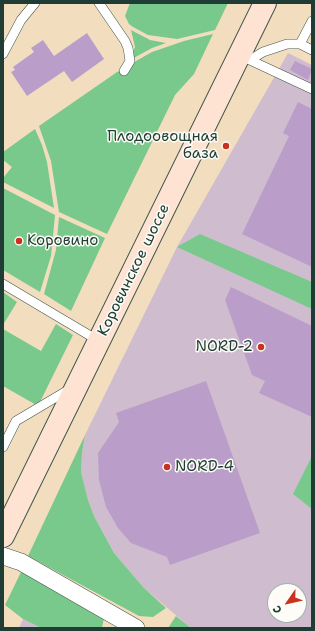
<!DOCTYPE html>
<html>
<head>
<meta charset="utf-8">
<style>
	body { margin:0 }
	#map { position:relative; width:315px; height:631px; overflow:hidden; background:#f3ddbf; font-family:"Shantell Sans",sans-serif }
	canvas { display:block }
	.frame { position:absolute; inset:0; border:4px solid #1f3d34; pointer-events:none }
	.north { position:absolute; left:267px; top:583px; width:40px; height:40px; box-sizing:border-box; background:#fdfcf7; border:1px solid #a4b0a9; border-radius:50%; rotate:236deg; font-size:11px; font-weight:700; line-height:16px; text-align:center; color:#1f3d34 }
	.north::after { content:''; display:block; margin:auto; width:14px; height:18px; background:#c8321e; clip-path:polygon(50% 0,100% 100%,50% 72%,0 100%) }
</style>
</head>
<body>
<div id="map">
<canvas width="315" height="631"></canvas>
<div class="frame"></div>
<div class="north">С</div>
</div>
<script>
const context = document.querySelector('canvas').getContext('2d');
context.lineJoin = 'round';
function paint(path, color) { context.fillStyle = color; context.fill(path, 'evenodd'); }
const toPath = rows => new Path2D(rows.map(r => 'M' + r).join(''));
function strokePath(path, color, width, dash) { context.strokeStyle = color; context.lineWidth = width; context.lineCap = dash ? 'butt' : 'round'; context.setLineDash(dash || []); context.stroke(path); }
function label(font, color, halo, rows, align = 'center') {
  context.font = font + ' "Shantell Sans",sans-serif'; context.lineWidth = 3; context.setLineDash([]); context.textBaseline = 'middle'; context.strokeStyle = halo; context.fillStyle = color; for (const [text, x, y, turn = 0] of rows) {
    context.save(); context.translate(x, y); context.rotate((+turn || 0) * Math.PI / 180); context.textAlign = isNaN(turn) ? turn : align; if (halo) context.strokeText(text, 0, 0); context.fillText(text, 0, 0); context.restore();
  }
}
const industrial = toPath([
	[288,53,312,65,312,628,191,628,144,588,114,553,94,516,88,500,81,472,82,453,85,435,177,247],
	[275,591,299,591,299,615,275,615],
	[23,619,41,628,19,628]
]);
const green = toPath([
	[130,3,228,3,215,30,177,39,148,35,133,27,129,24,125,16],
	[131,30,150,40,166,43,152,48,130,60,135,47],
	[213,34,194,74,175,95,107,234,59,212,51,161,39,126,120,70,152,52,184,41],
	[35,129,42,145,47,162,54,208,3,182,3,178,12,167,3,160,3,152],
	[3,188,55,215,51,256,40,292,3,270],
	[59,217,105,238,71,311,44,294,56,250],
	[200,234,312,282,312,309,177,247],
	[3,292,17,302,3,325],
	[56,324,73,335,38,406,3,386,3,329,41,351],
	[85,435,82,453,81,472,88,500,94,516,114,553,144,588,166,608,153,617,139,616,28,556],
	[312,456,312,509,293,494],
	[22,570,104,618,102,628,41,628,23,619,5,605],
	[176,616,191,628,168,628]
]);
const building = toPath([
	[87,33,104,59,72,82,64,71,27,96,11,72,15,70,13,67,34,52,31,48,43,40,54,56],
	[295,61,312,69,308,80,290,70],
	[298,102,312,109,312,267,242,234,289,136,283,133],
	[231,287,312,326,312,417,259,393,265,381,252,375,225,300],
	[206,381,260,533,170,565,167,557,131,543,118,528,106,507,99,480,98,453,119,422,116,413]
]);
const service = toPath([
	[99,3,125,41,128,48,130,61,124,71],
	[300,44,312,21],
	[3,54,21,20,35,3],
	[239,55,312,89],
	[250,60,263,52,287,44,300,44,312,50],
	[3,284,99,341],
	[3,447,16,421,70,389]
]);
const minor = toPath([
	[3,556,21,562,136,628]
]);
const secondary = toPath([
	[3,536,265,3]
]);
const markers = [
	[226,146,4,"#c8321e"],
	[19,241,4,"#c8321e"],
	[261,347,4,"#c8321e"],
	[167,467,4,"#c8321e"]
];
const poiNames = [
	["Плодоовощная",218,137],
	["база",218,154],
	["Коровино",27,241,"left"],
	["NORD-2",253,347],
	["NORD-4",175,467,"left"]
];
const streetNames = [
	["Коровинское шоссе",134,270,-64]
];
paint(industrial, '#cfbdcf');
paint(green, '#78c98b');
paint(building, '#ba9ec9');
strokePath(service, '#3f5549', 10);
strokePath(minor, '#3f5549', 18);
strokePath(secondary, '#3f5549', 24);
strokePath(service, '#fff', 9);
strokePath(minor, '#fff', 17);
strokePath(secondary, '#fee3d2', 22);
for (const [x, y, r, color] of markers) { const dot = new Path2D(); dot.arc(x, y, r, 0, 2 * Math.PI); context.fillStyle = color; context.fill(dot); strokePath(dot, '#fdfcf7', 1.5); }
label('15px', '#1f3d34', '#fdfcf7', poiNames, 'right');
label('15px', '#1f3d34', '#fdfcf7', streetNames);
</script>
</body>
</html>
